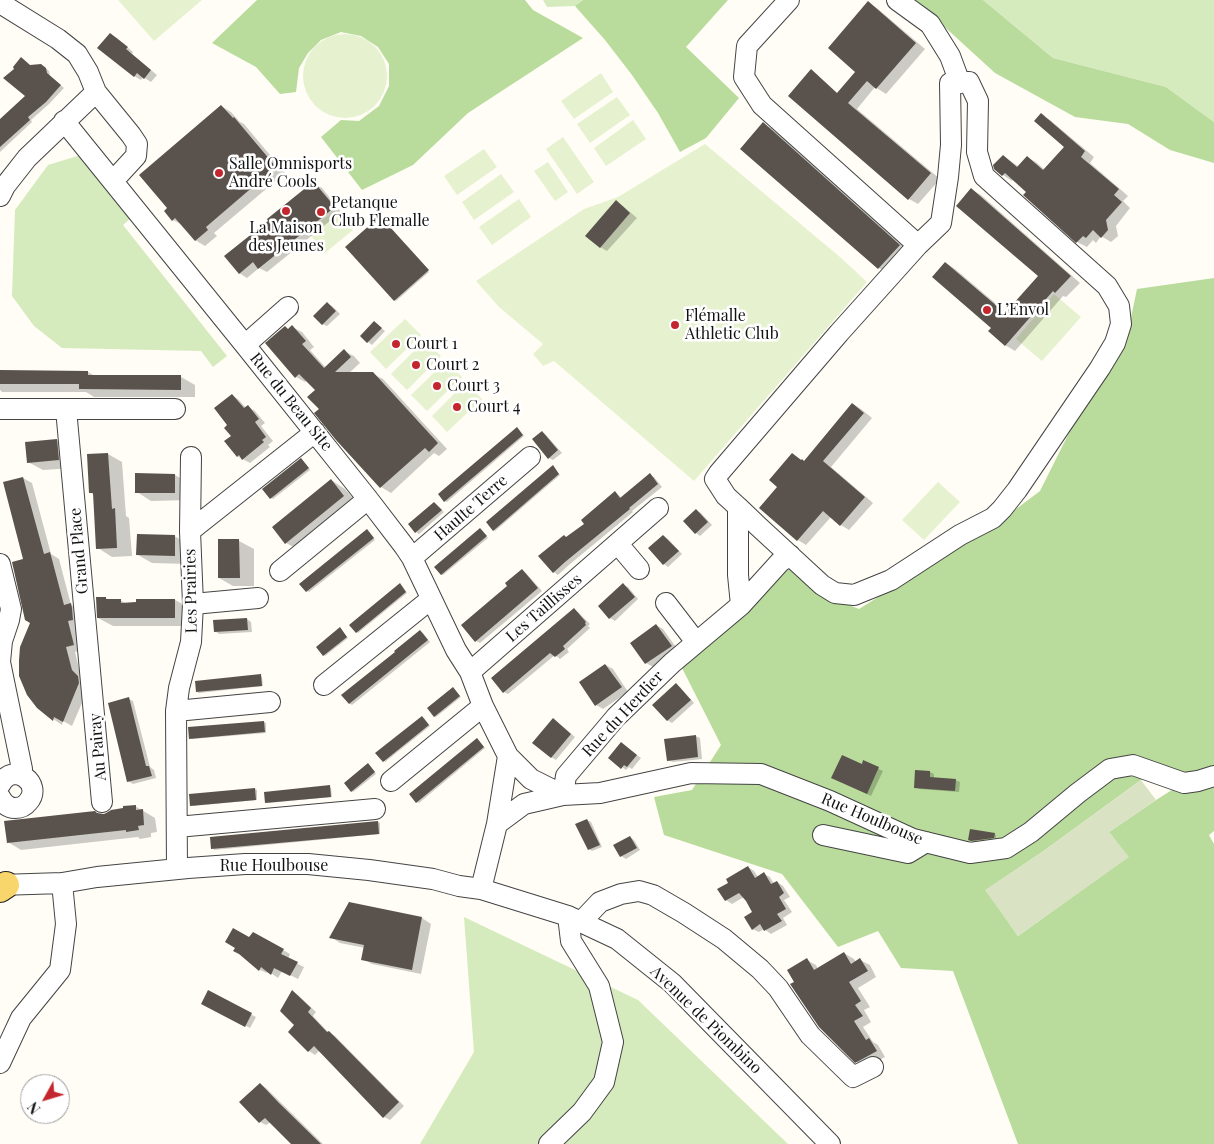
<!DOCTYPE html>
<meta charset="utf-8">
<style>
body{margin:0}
#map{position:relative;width:1214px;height:1144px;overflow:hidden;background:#fffdf5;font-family:"Playfair Display",serif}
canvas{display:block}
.north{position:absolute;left:20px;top:1074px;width:50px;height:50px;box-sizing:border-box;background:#fff;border:1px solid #a0a0a0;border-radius:50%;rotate:231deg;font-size:14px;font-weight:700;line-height:20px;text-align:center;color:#111}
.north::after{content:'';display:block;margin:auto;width:18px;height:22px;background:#c4262e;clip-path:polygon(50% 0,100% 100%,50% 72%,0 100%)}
</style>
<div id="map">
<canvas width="1214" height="1144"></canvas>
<div class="north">N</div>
</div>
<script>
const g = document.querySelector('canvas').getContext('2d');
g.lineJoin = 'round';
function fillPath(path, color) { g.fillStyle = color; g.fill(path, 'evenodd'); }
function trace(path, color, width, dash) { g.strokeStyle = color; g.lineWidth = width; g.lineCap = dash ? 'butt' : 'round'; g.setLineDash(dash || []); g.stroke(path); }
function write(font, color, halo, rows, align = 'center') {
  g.font = font + ' "Playfair Display",serif'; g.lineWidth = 5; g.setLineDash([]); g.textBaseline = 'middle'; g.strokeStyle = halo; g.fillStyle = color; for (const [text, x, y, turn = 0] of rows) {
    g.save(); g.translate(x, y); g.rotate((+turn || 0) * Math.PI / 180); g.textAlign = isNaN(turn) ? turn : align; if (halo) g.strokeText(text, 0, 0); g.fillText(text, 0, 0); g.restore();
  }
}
const green = new Path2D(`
 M543,0H583L575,6L547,7Z
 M983,0H1214V122L1166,87L1053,58Z
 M84,154L130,219L123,225L227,356L213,367L201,351L62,348L34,326L12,296L15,210L48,165Z
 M464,917L638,1000L788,1144H420L474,1052Z`);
const forest = new Path2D(`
 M257,0H525L533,10L583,38L468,113L413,165L362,190L321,137L341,120L359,121L379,106L389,86V64L378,47L361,36L341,32L321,40L308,53L299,68L296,92L280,94L256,67L212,43Z
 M583,0H728L686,47L739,98L706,138L680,152L658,113L632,75L605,40L575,6Z
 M911,0H983L1053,58L1166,87L1214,122V163L1170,150L1128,124L1075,117L995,73L925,9Z
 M1214,278V831L1209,835L1214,844V1144H1018L953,971L901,968L878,931L838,947L782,874L664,835L654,797L692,790L721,745L682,668L753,600L790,568L829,597L859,609L999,522L1040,491L1082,407L1128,332L1137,289ZM1153,772L1183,783L1156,800L1109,832L1128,857L1018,936L986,890L1045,850L1141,780Z`);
const cemetery = new Path2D(`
 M1141,780L1156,800L1109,832L1129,857L1018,936L985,890L1045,850Z`);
const pitch = new Path2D(`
 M118,0H202L154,41Z
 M303 76a42 42 0 1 1 84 0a42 42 0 1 1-84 0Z
 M601,73L613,92L574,119L561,101Z
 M617,97L630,115L590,143L577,124Z
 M633,120L646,139L606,166L594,148Z
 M563,137L594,182L577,194L546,149Z
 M705,144L840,257L867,282L694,481L554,361L543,366L533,354L543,344L499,307L476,281L584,209L618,197Z
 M484,149L497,167L457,195L444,176Z
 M548,162L568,192L555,201L534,171Z
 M501,174L514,192L474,220L462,202Z
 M519,199L531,217L492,245L479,227Z
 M336,209L353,230L325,253L308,232Z
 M1054,294L1081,317L1042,361L1016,339Z
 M405,319L421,335L386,369L370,352Z
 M425,340L441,356L407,390L391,374Z
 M446,361L462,377L427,411L411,395Z
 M466,382L482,399L447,432L432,416Z
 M938,482L960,502L924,540L902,520Z`);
const shadow = new Path2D(`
 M869,3L878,9L925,49L886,94L875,87L857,109L940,179L918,204L909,199L811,71L818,75V78L841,98L857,72Z
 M110,34L117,38L133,52L132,54L157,75L151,82L143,77L141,80L134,76Z
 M31,66L44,67L49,71L50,76L64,88L49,104L31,120L32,122L0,152V120L27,96Z
 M221,106L231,112L240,122L244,124L285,173L214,233L217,236L205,246L195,240L184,226L173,220L166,211L168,209Z
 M1041,115L1050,120L1094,157L1090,163L1128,196L1123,201L1130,208L1116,226L1118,236L1111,242L1101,236L1096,243L1093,240L1087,247L1077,242L1028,192L1013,179L1012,181L1003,175L996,169L1003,156L1012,162L1019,167L1027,157L1037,163L1045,170L1066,147Z
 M763,124L773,129L909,251L889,274L879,268L742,149Z
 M314,184L322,188L341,212L267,272L259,268L247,278L239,273Z
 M972,190L981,195L1080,283L1066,297L1063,296L1015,351L1005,345L946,263L955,269L1007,313L1040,276Z
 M616,202L623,206L637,218L607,251L600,247Z
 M382,219L429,272L396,301L347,247Z
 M328,304L332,306L340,314L327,326L322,324Z
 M374,322L385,331L372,345L361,336Z
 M285,327L289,330L292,327L302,332L314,347L310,350L326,368L344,351L354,356L360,363L349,373L373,374L383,379L447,449L439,456L434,453L391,493L381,487L337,439L320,409L316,390L307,380L305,382L296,377Z
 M0,371L88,372L95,376L181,377L195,385V397H94L86,392H2L0,390Z
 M232,395L239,400L246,408L248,407L255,411L265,423L261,426L273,441L268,445L270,447L250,463L237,456L229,425Z
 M853,404L861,409L872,418L831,467L873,503L849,530L841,525L831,517L806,545L798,540L779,487L793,454L804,462Z
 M518,430L524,436L447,502L445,501L439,494Z
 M542,432L546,435L562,453L553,460L549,458Z
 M57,440L71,449L73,468L43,470L28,462Z
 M108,454L122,462L126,516L129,518L132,556L112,557L98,548L94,495L91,493Z
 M303,461L310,470L273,499L271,498L264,489Z
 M554,468L560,475L495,531L494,530Z
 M175,475L189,483V500L151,501L137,492Z
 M650,475L654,477L662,487L632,511L633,512L570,564L558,575L554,572L540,557L586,524L615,492L622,498Z
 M23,478L32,483L51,554L59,559L71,605L80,610L82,650L75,652L81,677L88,689L72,726L63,721L62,725L46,714L31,623L25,560Z
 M331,480L345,489L358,504L301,551L286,543Z
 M434,503L444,512L419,534L416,532Z
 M696,510L701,513L712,525L700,536L696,533Z
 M482,531L488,538L443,575L441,574Z
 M369,532L375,540L309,592L307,591L301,584Z
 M174,536L189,544V564L152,563L138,555Z
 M664,536L668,539L682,554L668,567L664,564L650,548Z
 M239,541L254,549V586H233L219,578Z
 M522,570L526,573L542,591L480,643L476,641Z
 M623,585L628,587L638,599L615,621L610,618L599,606Z
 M402,586L407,593L358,633L357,632Z
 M106,598L109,600H120L127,604L137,603V600H175L190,608L189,626H113L98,618Z
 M574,610L578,612L590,624L588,626L590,628L567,649L569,652L560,659L555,655L508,694L504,692Z
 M247,619L251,622L252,632L219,634L215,631Z
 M656,625L663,629L678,650L653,667L646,663Z
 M340,629L348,638L325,656L324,655Z
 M420,631L423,633L430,642L352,705L349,703Z
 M606,665L613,669L628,692L603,709L596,705Z
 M260,676L262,677L263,686L199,693L197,692Z
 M676,685L680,687L694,703L672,723L667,720Z
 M453,688L461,697L436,717L434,716Z
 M129,699L133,701L150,767L154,770L156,778L133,784L128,781Z
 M424,718L430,726L385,762L384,761Z
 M264,722L266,723V733L192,739L190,738Z
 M557,722L575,737L556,760L551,757Z
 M695,736L700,738L702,759L673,762L668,760Z
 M479,741L485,748L419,803L417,802Z
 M625,746L641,758L632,769L629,767L626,770L610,758Z
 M864,762L883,771L871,796L837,780L862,765Z
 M370,766L376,774L353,792L352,791Z
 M930,772L934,774V779L955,780L960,782L959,792L919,789L915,787Z
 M329,787L331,788L332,797L268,803L266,802Z
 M255,789L257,790V800L193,806L192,805Z
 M135,806L155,818L157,832L151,833V837L140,839L138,837L21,850L8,842Z
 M587,820L591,822L602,847L592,851L589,849Z
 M378,822L380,823V834L214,850L213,848Z
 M994,834L996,835V838L973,841H971Z
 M630,837L634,840L640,850L626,859L621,856Z
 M748,867L754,871L758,877L764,874L770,877L774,884L777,882L783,886L790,897L784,900L792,912L783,918L787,925L771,934L764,929L759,932L752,929L754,912L744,897L732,904L726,900L729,883Z
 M422,918L431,924L421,974L372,964L363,959L365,948L340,943L331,937Z
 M253,933L290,954L288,959L304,967L298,979L282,971L278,978L268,971L267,973L260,970L243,955Z
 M844,953L854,959L856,962L860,960L870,965L876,977L858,988L870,1007L864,1010L871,1022L863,1027L873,1042L878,1045L885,1057L866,1067L856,1062L796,982L807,960L816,965L818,969Z
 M292,991L298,995L316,1012L313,1016L328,1032L335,1036L404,1106L390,1120L384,1117L320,1050L315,1055L309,1051L295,1025Z
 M209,992L256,1017L250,1028L203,1004Z
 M260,1084L266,1088L323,1144H293L271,1122L266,1125L260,1122Z`);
const building = new Path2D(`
 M868,1L916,43L876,89L867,81L848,103L931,173L908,200L788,96L811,69L837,93L855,72L828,48Z
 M110,33L128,47L126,49L151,70L144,79L137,73L134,77L97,48Z
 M21,57L30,65L41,64L46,68L47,73L61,85L46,102L28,117L30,120L0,147V119L25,96L3,78L14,69L13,67Z
 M221,105L233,118L234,117L276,167L206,227L208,230L195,241L175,218L172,221L164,211L167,208L139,175Z
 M1041,113L1085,151L1081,157L1119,189L1114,195L1122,202L1106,220L1108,230L1101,238L1093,230L1086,238L1083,236L1076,243L1023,195L1026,192L1005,173L1002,176L994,169L993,165L1003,155L1017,167L1027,156L1043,170L1064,147L1034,121Z
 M763,122L900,245L878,269L740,149Z
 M314,182L335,207L258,269L253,262L239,274L224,256L268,221L267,219L308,186V187Z
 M971,188L1071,276L1055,293L1053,291L1005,346L988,331L991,328L932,277L945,262L1005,313L1038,276L956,206Z
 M616,200L630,213L600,248L585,236Z
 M380,216L429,270L394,301L345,247Z
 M327,302L336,311L322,325L313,316Z
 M374,321L382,328L367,343L360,336Z
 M292,325L306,341L302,344L324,368L344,349L351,357L335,372H373L438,443L429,452L425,448L380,488L336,440L314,413L319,409L307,397L315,390L299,374L295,378L265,343L285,326L288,329Z
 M0,370L88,371V375H181V390L79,389V384H0Z
 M232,394L244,408L248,405L259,419L255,422L266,437L262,440L264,442L242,460L239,455L237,457L224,441L231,436L224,428L227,425L214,408Z
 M852,403L864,413L823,461L865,497L840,526L823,511L797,541L759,508L777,487L769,480L792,453L801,460L802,459L804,461Z
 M517,427L523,435L444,502L438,494Z
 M542,431L558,450L548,459L532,439Z
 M57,439L59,460L27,463L25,442Z
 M108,453L112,509L115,508L117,548L96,549L93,493H89L87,454Z
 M301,458L309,468L270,499L262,489Z
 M553,465L559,474L493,531L486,522Z
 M135,473L175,474V493H135Z
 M650,473L658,484L629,508L630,509L565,562L553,573L538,556L564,535L566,537L584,524L581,520L615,491L620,498Z
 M23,477L44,554L50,552L64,605L71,603L72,608L73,620L68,621L74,645L66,647L72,670L78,676L79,683L63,722L54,717L53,721L37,708L27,695L19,676V660L20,647L30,623L25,620L12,562L23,559L3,482Z
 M331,479L344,496L285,544L272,527Z
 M434,502L442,510L415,533L408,524Z
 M696,509L708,522L695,534L683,521Z
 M480,528L487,536L441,575L434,567Z
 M367,529L374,538L306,592L299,584Z
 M137,534L175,535V556L136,555Z
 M663,535L679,551L663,565L648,548Z
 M218,539H239L240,578H218Z
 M522,569L538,588L475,642L461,625L507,586L505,583Z
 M400,583L406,592L356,633L349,625Z
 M623,583L635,597L609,619L598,606Z
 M96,597H106V599H121V603L136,602V599H175V618H97Z
 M574,608L586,622L585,623L586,625L563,646L565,649L555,657L550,653L503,693L491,678Z
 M247,618L248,630L214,632L213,620Z
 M656,624L672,646L645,664L630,643Z
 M340,627L347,637L323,656L316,647Z
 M420,630L428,640L349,704L341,695L395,652L394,651Z
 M605,664L622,687L595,706L579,682Z
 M261,674L262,686L196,692L195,681Z
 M676,683L691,700L667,721L652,705Z
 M453,687L460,696L434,717L427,708Z
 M129,697L146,766H149L152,776L127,782L108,703Z
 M422,716L429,725L383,762L375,753Z
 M553,718L571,734L551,758L532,743Z
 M264,721L265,732L189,739L188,727Z
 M696,735L698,757L667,761L664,739Z
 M477,738L484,747L416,803L409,794Z
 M621,742L637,755L627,767L624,765L621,769L608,758Z
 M842,755L862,764L863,760L879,767L867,794L831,778Z
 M368,763L375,772L351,792L344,783Z
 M915,770L930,771V777L956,779L955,791L914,788Z
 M330,785L331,797L265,803L264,792Z
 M255,788L256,800L190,806L189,794Z
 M136,805V810L143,809L144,825L138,826L139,830L126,832V830L7,843L4,821L95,811L97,813L104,814L108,812L111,810L123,808V806Z
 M587,819L600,845L588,850L575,824Z
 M378,821L379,834L211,849L210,837Z
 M970,829L995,833L994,838L971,841L968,840Z
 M630,836L637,848L620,857L613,845Z
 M748,866L755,878L764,872L771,884L777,881L784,893L779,897L786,909L777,914L782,921L764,931L760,924L752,930L744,917L752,912L746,901L739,893L725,901L717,889L728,883L726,879Z
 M349,902L422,917L412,970L361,960L364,945L329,938Z
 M233,928L249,937L253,932L284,949L281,954L298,962L290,976L274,968L271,975L261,967L259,971L239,954L233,951L235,948L225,942Z
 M844,952L851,964L860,958L868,971L849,982L861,1001L855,1005L863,1016L854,1021L866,1040L869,1038L877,1051L855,1063L819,1027L790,984L794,982L787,970L807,958L814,970Z
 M208,990L252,1013L245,1027L201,1004Z
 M292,990L311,1008L308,1012L327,1032L329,1031L399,1102L383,1118L314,1046L308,1052L288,1032L294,1025L280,1011Z
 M260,1083L279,1103L321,1144H291L265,1118L259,1123L239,1102Z`);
const minor = new Path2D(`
 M789,0L747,46L744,77L762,105L918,245
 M897,0L930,24L950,56L960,83
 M0,3L58,39L77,54L88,72L96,92L131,135L137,144L136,156L113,181
 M64,121L245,345L368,499L404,546L412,558L456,650L470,672L483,706L508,756L497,824L481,889
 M0,196L5,186L27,158L96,92
 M245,345L288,307
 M0,409H175
 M66,409L102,802
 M190,531L315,432
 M618,544L639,569
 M412,558L530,457
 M0,564L11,609L9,620L2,641L0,662L22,769L21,775
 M280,571L368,499
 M666,603L696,642
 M193,604L258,598
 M741,605L780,562L790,555
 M470,672L658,508
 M324,685L431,599
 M176,711L270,702
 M508,756L531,779L563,795
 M391,781L483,706
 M0,785C13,760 44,784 28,802C25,806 20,808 15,808C8,808 3,803 0,797
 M563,795L566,776L616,717L672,663L741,605L738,575V507L726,496L715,479L719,473L839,333L918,245L941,223L948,177L951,145L950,83L969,82L978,101L977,152L984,176L1107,286L1119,306L1121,324L1115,343L1100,368L1017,490L1002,509L993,518L960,535L891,580L854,595L835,593L822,585L759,527L738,507
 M497,824L524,804L563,795L600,793L691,773L761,774L830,801L913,839L970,853L1006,848L1031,832L1078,793L1110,769L1133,765L1184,783L1198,781L1214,776
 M177,827L375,809
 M823,835L908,853L926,842
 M177,869L176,711L179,688L191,642L193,604L190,531L191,457
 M0,885L62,883L97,877L188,868L245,864H308L369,870L433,879L459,886L481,889L568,916L617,939L672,983L830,1144
 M581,922L600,902L621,894L639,891L653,895L684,913L724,939L760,969L778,988L810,1035L853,1077L873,1067
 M0,1063L21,1018L60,970L66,924L62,883
 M549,1144L582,1112L604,1082L613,1042L599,986L571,941L568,916`);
const major = new Path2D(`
 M0,889L6,885`);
const markers = [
 [219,173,5,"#c4262e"],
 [286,211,5,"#c4262e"],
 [321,212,5,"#c4262e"],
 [987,310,5,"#c4262e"],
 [675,325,5,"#c4262e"],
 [396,344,5,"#c4262e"],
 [416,365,5,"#c4262e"],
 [437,386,5,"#c4262e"],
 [457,407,5,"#c4262e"]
];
const poiNames = [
 ["Salle Omnisports",229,164],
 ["André Cools",229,182],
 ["Petanque",331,203],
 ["Club Flemalle",331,221],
 ["La Maison",286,228,"center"],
 ["des Jeunes",286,246,"center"],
 ["L’Envol",997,310],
 ["Flémalle",685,316],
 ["Athletic Club",685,334],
 ["Court 1",406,344],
 ["Court 2",426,365],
 ["Court 3",447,386],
 ["Court 4",467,407]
];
const streetNames = [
 ["Rue du Beau Site",291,402,51],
 ["Haulte Terre",471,508,-41],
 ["Grand Place",79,551,-95],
 ["Les Prairies",191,591,-91],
 ["Les Taillisses",544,608,-41],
 ["Rue du Herdier",623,714,-47],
 ["Au Pairay",98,747,-95],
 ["Rue Houlbouse",872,819,23],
 ["Rue Houlbouse",274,866],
 ["Avenue de Piombino",706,1020,44]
];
fillPath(green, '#d5ebbd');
fillPath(forest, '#b9dc9c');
fillPath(cemetery, '#d9e3c4');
fillPath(pitch, '#e6f2cf');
fillPath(shadow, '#0003');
fillPath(building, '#5a524d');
trace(minor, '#444', 22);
trace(major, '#222', 28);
trace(minor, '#fff', 20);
trace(major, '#f9d66b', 26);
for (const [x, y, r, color] of markers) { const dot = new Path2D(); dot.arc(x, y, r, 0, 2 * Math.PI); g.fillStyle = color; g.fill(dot); trace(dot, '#fff', 2); }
write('16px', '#111', '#fff', poiNames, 'left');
write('16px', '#111', '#fff', streetNames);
</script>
